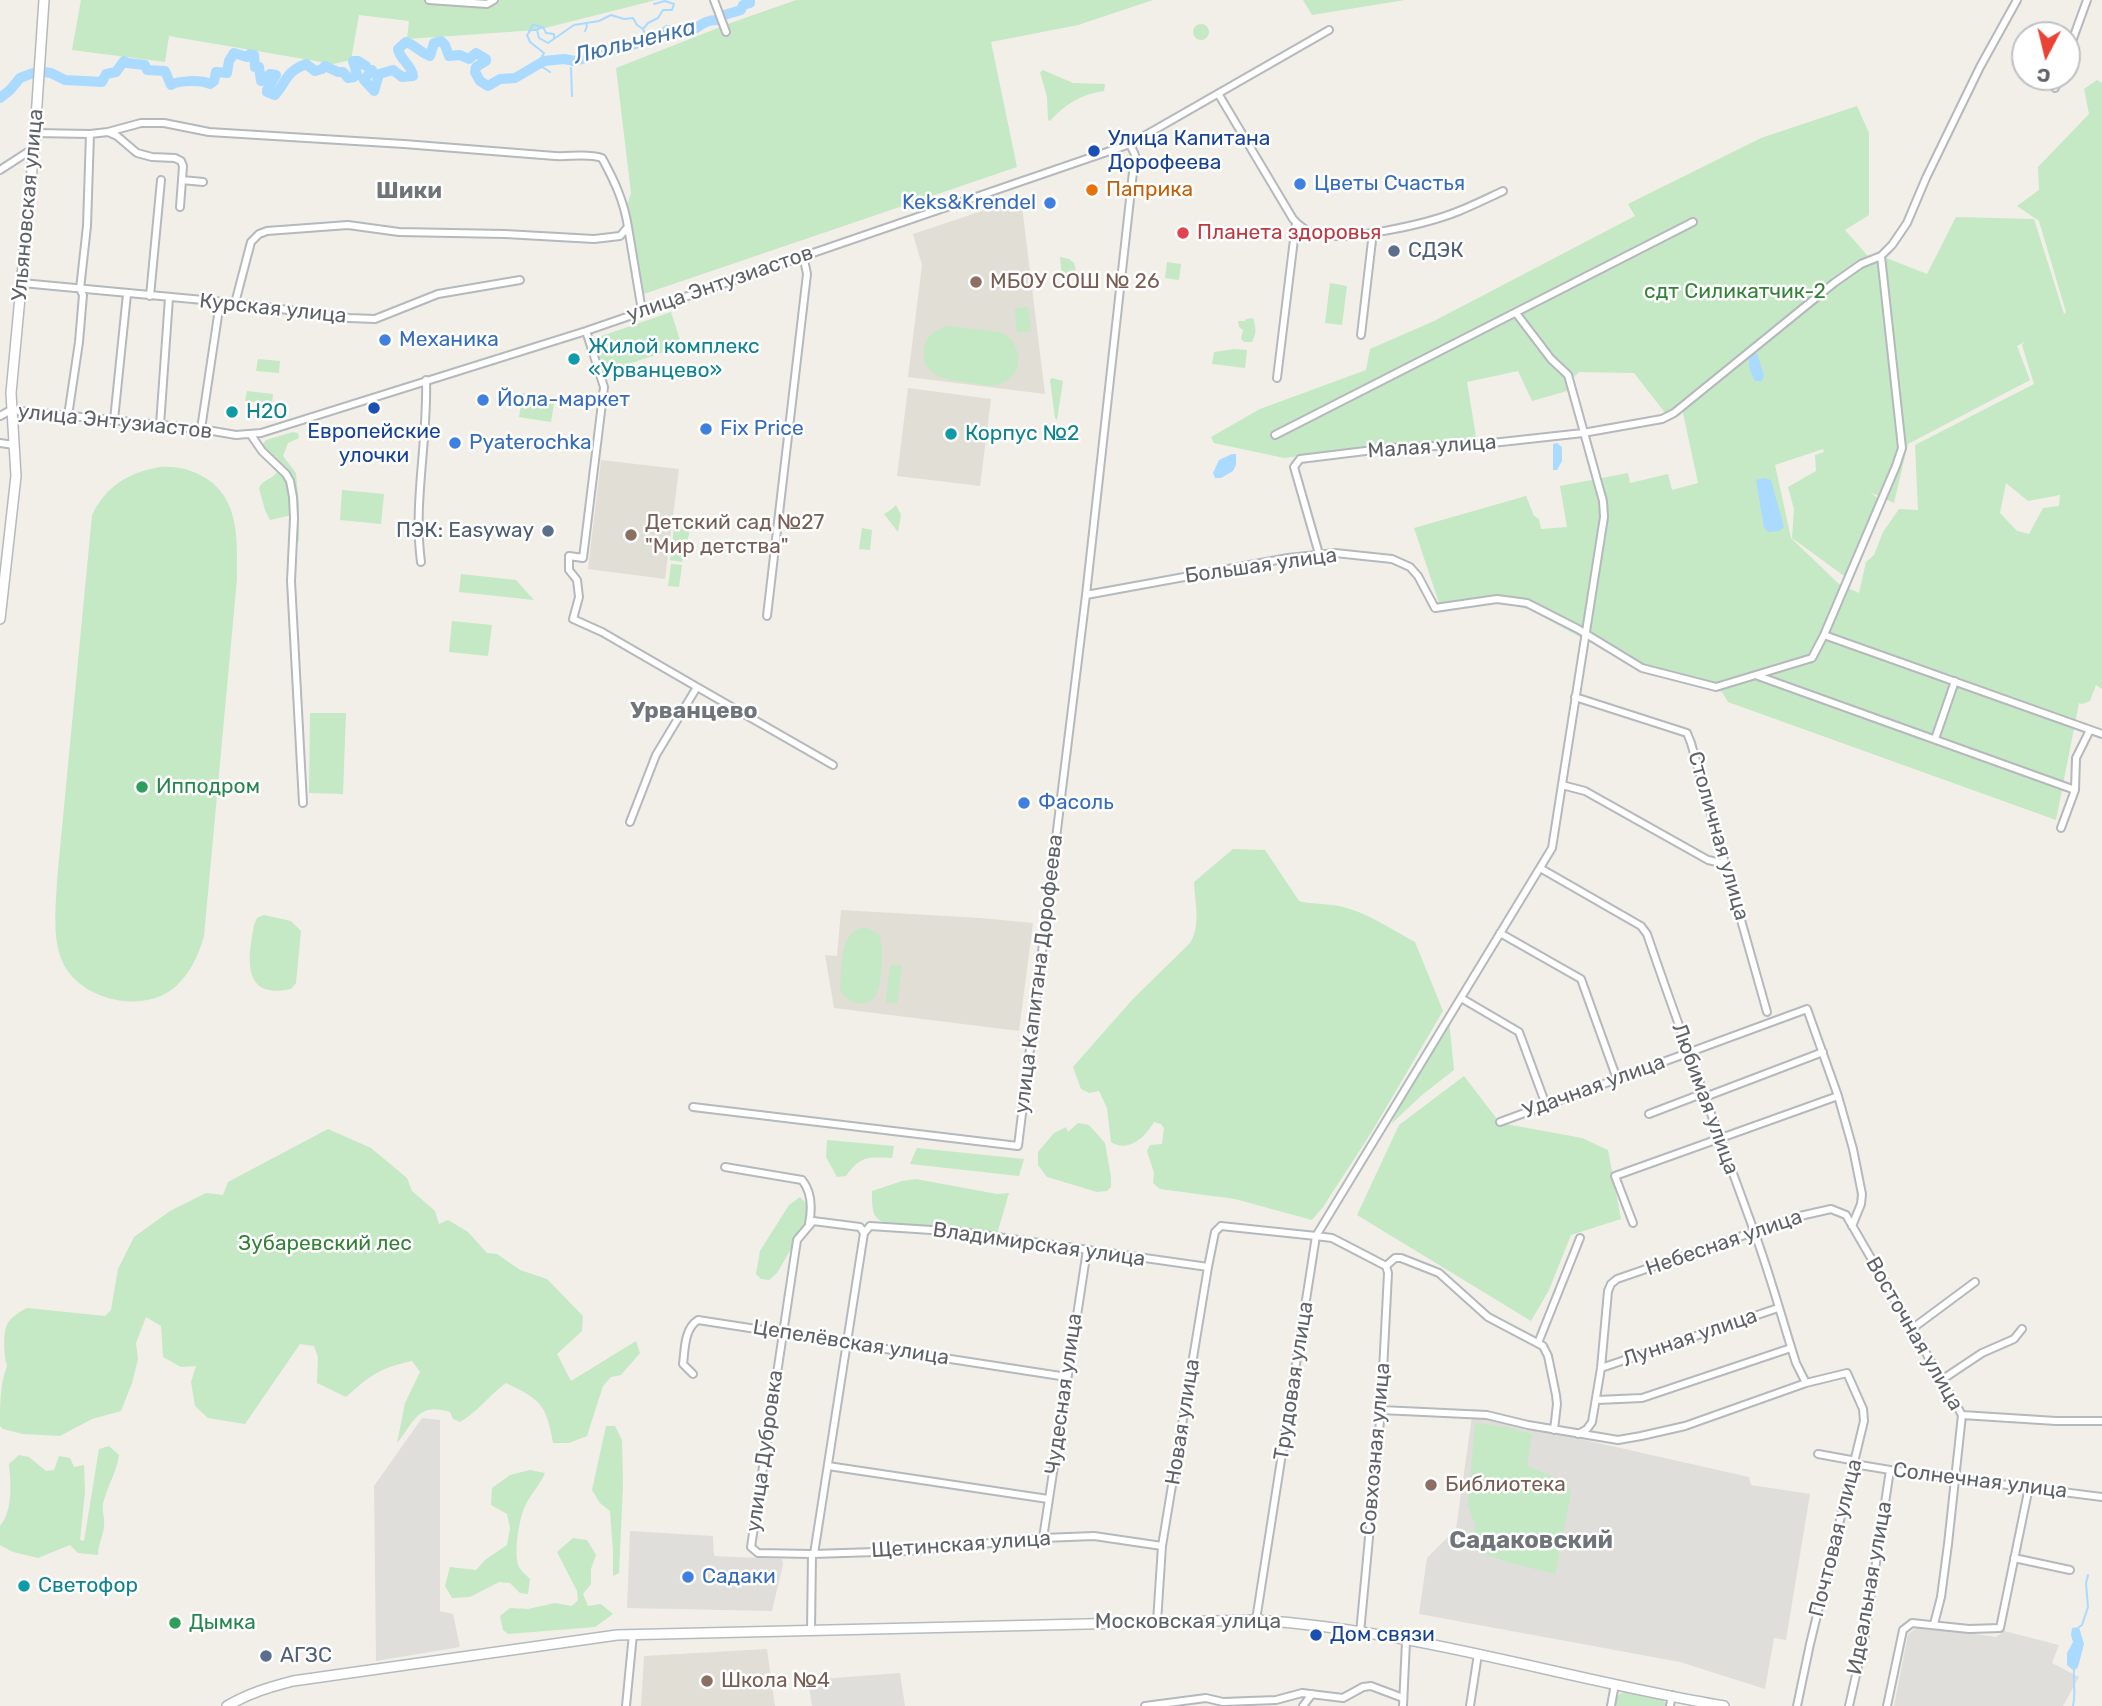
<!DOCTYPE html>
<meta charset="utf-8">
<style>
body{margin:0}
#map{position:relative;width:2102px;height:1706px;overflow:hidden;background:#f1efe8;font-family:Rubik,sans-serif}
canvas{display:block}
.north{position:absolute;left:2011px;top:21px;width:70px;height:70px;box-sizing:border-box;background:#fff;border:2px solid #bfc1c3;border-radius:50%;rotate:187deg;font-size:19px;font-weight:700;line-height:28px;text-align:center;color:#5f6368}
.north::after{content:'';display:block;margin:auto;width:24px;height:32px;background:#ea4335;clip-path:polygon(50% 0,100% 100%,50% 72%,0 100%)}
</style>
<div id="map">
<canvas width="2102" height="1706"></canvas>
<div class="north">С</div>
</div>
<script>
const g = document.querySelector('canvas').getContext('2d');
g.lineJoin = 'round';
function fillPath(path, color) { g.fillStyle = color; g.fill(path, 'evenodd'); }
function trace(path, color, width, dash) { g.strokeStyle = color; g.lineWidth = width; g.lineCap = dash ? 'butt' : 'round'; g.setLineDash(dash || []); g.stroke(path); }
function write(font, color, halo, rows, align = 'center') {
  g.font = font + ' Rubik,sans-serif'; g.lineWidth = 5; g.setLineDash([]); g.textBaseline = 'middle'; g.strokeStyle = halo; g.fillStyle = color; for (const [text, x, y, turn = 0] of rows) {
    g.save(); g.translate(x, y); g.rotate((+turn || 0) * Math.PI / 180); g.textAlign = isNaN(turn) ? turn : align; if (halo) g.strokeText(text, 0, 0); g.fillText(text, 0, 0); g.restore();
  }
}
const industrial = new Path2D(`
 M1472,1416L1487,1418L1516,1427L1567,1436L1749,1477L1751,1485L1810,1494L1786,1640L1774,1638L1765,1689L1680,1662L1419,1614L1427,1558L1456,1529Z
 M422,1418L440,1420V1611L453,1614L460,1647L376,1661L374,1486Z
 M630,1531L713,1536L714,1556L782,1559L783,1565L772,1611L627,1608Z
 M1919,1626L1996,1637L2004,1631L2059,1645L2052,1663L2079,1677L2063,1706H1894L1908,1634Z
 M900,1673L905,1706H812L808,1680Z`);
const education = new Path2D(`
 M1009,202L1022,206L1045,394L908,377L922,265L913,234Z
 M908,388L991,399L980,486L897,476Z
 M601,460L679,469L665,579L588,569Z
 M841,910L981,918L1033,923L1019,1031L834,1008L825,955L837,956Z
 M767,1649L775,1706H641L644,1656Z`);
const green = new Path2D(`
 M81,0H656L537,30L407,39L409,21L359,15L351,60L333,64L169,36L165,62L72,50Z
 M796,0H1153L1078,25L991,42L1017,167L641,295L627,205L631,193L616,68L728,24Z
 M1303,0H1405L1312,15Z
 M1193 32a8 8 0 1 1 16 0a8 8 0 1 1-16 0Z
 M1043,70L1073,83L1105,84L1104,91C1082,94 1065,104 1050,121L1048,120L1047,97L1040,72Z
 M2097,80L2102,83V689L2096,685L2090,701L2082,704L2079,703L2056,820L1728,702L1722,692L1636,667L1528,609L1500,603L1441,609L1414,528L1526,496L1534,516L1539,519L1541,529L1567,527L1560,486L1628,473L1630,483L1668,474L1672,490L1698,483L1682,408L1666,414L1634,373L1579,372L1573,378L1574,389L1532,401L1518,371L1467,382L1477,443L1383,446L1284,458L1214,443L1211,437L1260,409L1366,370L1370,349L1434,321L1635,216L1628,204L1761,138L1857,106L1869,133V215L1845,230L1874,263L1884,257L1927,274L1956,217L2034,219L2064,314L2066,312L2039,221L2017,206L2039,190L2038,167L2089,114L2084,89ZM2024,342L2022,345L2034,384L1915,445L1918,510L1899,509L1883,532L1874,555L1866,562L1859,593L1839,584L1791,538L1775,465L1823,449L1824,452L1815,455L1816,471L1788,487L1794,509L1792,538L1851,581L1857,546L1883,502L1870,492L1894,503L1908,444L2030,380L2017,346ZM2006,483L2028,501L2060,495L2059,506L2043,508L2029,534L2017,531L2000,513Z
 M1060,257L1069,259L1074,263L1076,271L1072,277L1062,278Z
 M1167,262L1181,264L1179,280L1165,278Z
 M1330,283L1347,286L1342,325L1325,323Z
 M1028,307L1031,331L1017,333L1015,308Z
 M671,312L682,346L605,372L593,339Z
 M1253,318C1256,329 1257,332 1252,342H1244L1241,339L1243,330L1239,327L1238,321H1245L1246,319Z
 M949,326L1001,332C1022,343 1026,373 1002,383C993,388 980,384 970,383C950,380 921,378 924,350C925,336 936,329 949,326Z
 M1234,349L1247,350L1245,368L1212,364L1214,352Z
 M258,359L280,361L279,373L256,371Z
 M1052,378L1063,381L1057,420L1055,418L1050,380Z
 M247,391L273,394L272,404L245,401Z
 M523,393L535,395L533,415L536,395L555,397L551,422L519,417Z
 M293,432L298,433L299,438L288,443L283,456L296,473L299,505V544C295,523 301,498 292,477C286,463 267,459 263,444L266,440Z
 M160,467C175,466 189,469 202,476C241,497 237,542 237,579L204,936C199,954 190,974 175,987C142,1015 79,1000 62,961C52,936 56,906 57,880L92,515C107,485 128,473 160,467Z
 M278,471C292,482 290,499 292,515L270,520L265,510L259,488C262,480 273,479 278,471Z
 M342,490L384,494L381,524L340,520Z
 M896,505L901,515L898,532L884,514L892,509Z
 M677,521L680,523V521L683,522L690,530L682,562L670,560L674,528H676L674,523Z
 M862,528L872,530L870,550L859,549Z
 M671,564L682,565L679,587L668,586Z
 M461,574L516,580L534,600L459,592Z
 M452,621L492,625L488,656L449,652Z
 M310,713H346L343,794L309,793Z
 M1233,849L1265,850L1299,901C1313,905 1329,903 1343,907C1368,913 1392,930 1415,942L1443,1011L1371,1133L1323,1207L1312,1220L1235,1199L1160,1189L1153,1183L1154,1173L1147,1151L1150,1145L1162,1144L1164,1128L1161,1124L1154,1122C1145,1137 1129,1153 1111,1142L1107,1108L1099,1091L1089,1093L1081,1089L1073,1067L1132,1000L1190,943C1201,926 1195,903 1194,882Z
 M264,915L291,921L301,931L296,983L291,989C241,1000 248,957 254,925L257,918Z
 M866,927L879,935C884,946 882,985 876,995C866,1010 847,1003 840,990C843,967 837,931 866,927Z
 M890,965L902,966L897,1004L886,1002Z
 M1448,1011L1454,1070L1422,1095L1391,1124Z
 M1464,1076L1500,1123L1582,1138L1608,1150L1621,1219L1571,1235L1549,1290L1531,1321L1357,1215L1399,1125Z
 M1078,1123L1089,1125L1105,1143L1111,1177V1187L1107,1191L1097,1192L1047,1177L1038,1165V1152L1054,1133L1066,1127L1068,1132Z
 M328,1129L371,1148L407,1178L412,1191L435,1211L439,1224L448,1220L468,1232L487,1253L497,1254L520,1270L547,1279L583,1316L582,1331L557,1354L571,1381L636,1341L640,1353L621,1375L611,1377L603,1386L587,1436L569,1443H553C546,1404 541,1400 506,1383C488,1396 479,1411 460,1422L453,1419L450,1412C418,1402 415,1421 397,1443L405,1403L420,1372L412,1361C379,1368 371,1375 346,1397L317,1383L318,1357L314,1346L300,1344L245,1424L208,1418L195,1406L191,1382L196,1366L181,1367L163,1357L161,1326L146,1317L136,1343L138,1359L132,1383L121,1411L92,1419L60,1436L23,1434L3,1429L0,1426C0,1406 0,1383 7,1366C4,1357 3,1336 6,1327C9,1318 19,1312 27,1308L105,1316L111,1310L118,1269L134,1237L170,1211L206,1193L223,1195L228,1182Z
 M827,1140L894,1146L892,1158C868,1157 861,1155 846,1176L837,1177L826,1157Z
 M917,1148L1024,1159L1019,1176L910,1164Z
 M916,1179L997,1194L1009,1193L997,1234C977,1229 955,1226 936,1236C921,1229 880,1228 874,1214C872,1208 872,1198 872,1191L902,1181Z
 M800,1197L807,1204L806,1223L777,1273L769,1280L761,1279L756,1274L760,1251L789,1205Z
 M1475,1423L1506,1427L1532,1434L1527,1466L1567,1482L1571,1494L1555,1574L1507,1562L1480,1552L1475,1544V1524L1468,1505Z
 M606,1426H615L622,1440L623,1485L619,1573L613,1576V1551L610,1511L600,1503L592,1490Z
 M109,1446L119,1455C117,1472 107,1486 103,1504C102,1511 105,1519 104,1527C103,1537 98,1544 98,1555L78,1553L70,1545L38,1558L13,1552L0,1545V1526C13,1511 11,1483 9,1464L19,1455L29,1457L46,1471L54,1470L59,1456L70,1458L74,1467L84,1465L85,1492L80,1540L84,1541L99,1449Z
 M530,1470L545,1473C540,1485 530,1495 525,1506C519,1519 513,1554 519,1567C521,1571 526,1575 530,1579L528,1594L520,1593L510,1583L499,1582L470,1597L452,1598L445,1586L450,1567L476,1570L485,1560L507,1545L510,1528L507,1514L491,1505L492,1488L510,1475Z
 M573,1538L587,1540L596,1555L591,1569V1584L583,1594L588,1606L601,1604L613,1614L595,1627L508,1634L503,1630L500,1616L510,1608L528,1609L555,1603L572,1606L578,1600L577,1591L557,1552Z
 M1630,1691C1643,1693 1661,1693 1667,1706H1614L1615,1698L1621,1693Z`);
const water = new Path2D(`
 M1757,353L1764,376L1762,381H1755C1751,376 1748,364 1749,357Z
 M1557,443L1562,447V461L1557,470H1553V444Z
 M1232,454H1236V465L1233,471L1221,478H1215L1213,473L1219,460Z
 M1763,478L1771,480L1784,527L1779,531L1768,532L1764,527L1756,480Z
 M2079,1627L2084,1644L2078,1667L2074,1671L2067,1665V1653L2073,1642L2071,1635L2072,1628Z`);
const stream = new Path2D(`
 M538,29L543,27L546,33L554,34V38
 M529,31L533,25L540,26
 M585,31L587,26L586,23
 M647,40L643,29L648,23L658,18L663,10H672L674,4L665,1L654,4
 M572,65L573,60
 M571,68L572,96
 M550,72L538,64L544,53L530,42L527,35L531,30H537L539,38L548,43L574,25L599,21L611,15L624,19L633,18L637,25L643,29
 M2079,1627L2082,1625L2088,1607L2086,1583L2088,1575
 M2073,1706C2076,1694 2073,1684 2074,1671`);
const river = new Path2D(`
 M724,15L741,10L743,5L750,3V0
 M372,70L364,80L374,91L379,74L393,70L402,77L413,76C412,65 400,60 398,49L406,42C415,45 421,53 430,56L434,43L441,41L445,45L449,56L460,55L469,59L476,53L486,59V61L476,67L475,72L480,81L488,86L500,79L515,78L544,61L564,59L575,61L646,41C652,34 658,40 667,30C676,31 688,34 696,28C704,23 707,20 717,20
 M44,72L51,73L65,80L102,82L106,74L116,72L124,61L127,63L145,65L147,70L165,71L171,85C179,80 201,80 210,84L214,81L216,72L227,73L229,61L234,53L247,57L250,54L254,55L255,67H259L261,81L264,80L270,74L276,75L267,90V92L275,95C288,80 284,73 306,64L315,71L322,69L325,66L338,72H343L348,78L354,77L357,74L353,61H358L366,66
 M0,98L10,90L20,78L33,73`);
const minor = new Path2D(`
 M429,0L487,4L494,0
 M714,0L726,32
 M2067,55L2087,0
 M2055,88L2059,77
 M1219,95L1293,219C1299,226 1306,231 1316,234C1348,242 1427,224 1459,211C1474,205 1488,198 1503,191
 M108,132L117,136L137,153L152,157L175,158L181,161L183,166L182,180L203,182
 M35,133L90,134L108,132L141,123H164L209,132L404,144L555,156C570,157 587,153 602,158C614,180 624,201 628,227L620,236L594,239L505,234L399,232L348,225L267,231L259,234L251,242L235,303
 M0,170L34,148
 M180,207L182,180
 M628,227L642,311
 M22,283L235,303L349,318L375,319L438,294L520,280
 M150,296L161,180
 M586,331L604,387L583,558L569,556V570L577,580L579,597L573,619L602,632L697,687
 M1361,335L1373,232
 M1277,378L1296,223
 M0,416L11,410L201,429L236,435L261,433L586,331L1130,144L1329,30
 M70,416L69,409L79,342L83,295L80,289L87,226L90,134
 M114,420L127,294
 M160,425L169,298
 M201,429L220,302
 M251,435L262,451L286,474L290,481L293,497L294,518L291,581L303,803
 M1275,435L1693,222
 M0,443L14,445
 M1319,554L1294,467L1300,459L1390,448L1483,444L1583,433L1662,419L1674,413L1834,283L1861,264L1881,256L1892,245L1907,223L1926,178L1980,67L2017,0
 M421,562C413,502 428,441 426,380
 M1086,595L1288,558L1335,553L1392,559L1410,567L1418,576L1435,608L1497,599L1527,603L1578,629L1642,668L1716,687L1812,658L1824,635L1896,466L1902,448L1881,256
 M767,616L807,274L803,255
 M1824,635L2102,734
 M1758,676L2075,790
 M1575,697L1687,733L1691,743L1767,1012
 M1935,739L1955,681
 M1562,785L1585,791L1708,860L1726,864
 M630,822L656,755L697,687L833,765
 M2061,828L2075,790L2076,758L2090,730
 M1540,868L1641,926L1647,934C1681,1034 1718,1132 1754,1231C1770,1274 1782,1319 1796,1363L1806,1383
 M1500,933L1581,979L1617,1079
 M1461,998L1519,1032L1546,1105
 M1705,1097L1823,1052
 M693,1107L1018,1146L1086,595L1134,163L1135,155L1130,144
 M1649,1114L1704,1093
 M1500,1122L1807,1009L1838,1096L1853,1149L1862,1194L1861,1204L1852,1226
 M725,1167L802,1180C812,1192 812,1209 809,1224
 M1633,1223L1615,1176L1838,1096
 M864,1233L860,1227L813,1221L797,1240L751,1547L758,1553L812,1554L908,1551L1043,1538L1094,1536L1162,1546
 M1386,1266L1332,1238L1316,1236L1552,848L1604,517L1603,501L1568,375L1551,359L1516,313
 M1386,1266L1395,1258H1401L1439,1273L1488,1317L1543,1346L1548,1356L1556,1395L1557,1404L1554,1430
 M1913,1328L1975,1282
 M1538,1343L1580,1238
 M1601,1368L1778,1308
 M693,1374L683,1364C685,1349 684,1329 698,1320L1067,1377
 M1943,1379L1982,1353L2014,1339L2022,1329
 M1597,1400L1642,1398L1791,1348
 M1381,1410L1487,1415L1528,1425L1618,1440L1641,1436L1685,1426L1806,1383L1847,1373L1863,1409L1864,1421L1810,1644L1797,1706
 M1962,1415L2056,1421H2102
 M1578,1434L1587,1429L1592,1422L1601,1368L1608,1291L1611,1284L1617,1279L1800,1216L1831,1209L1846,1215L1962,1415L1948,1544L1941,1597L1934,1624
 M1818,1454L1851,1460L1854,1464L1890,1470L2102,1497
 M828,1466L1048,1499
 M1043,1538L1087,1250
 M814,1554L864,1233L870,1226L962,1232L1208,1267
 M2014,1558L2070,1570
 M1157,1622L1162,1546L1208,1267L1215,1232L1221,1226L1316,1236L1256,1620
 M811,1630L812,1554
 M1360,1633L1381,1410L1388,1273L1386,1266
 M626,1706L633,1634
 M1145,1706L1206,1698L1223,1702L1276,1700L1302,1693L1343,1698L1363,1687L1371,1686L1403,1698
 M1303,1706L1312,1694
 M1403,1706L1406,1641
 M1470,1706L1478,1654
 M1611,1706L1615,1684
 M1670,1706L1672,1695
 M1849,1706L1865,1635L1890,1470
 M1887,1706L1903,1630L1912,1623L1969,1629L2000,1628L2029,1487`);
const secondary = new Path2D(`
 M0,619L16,476L11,393L34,148L44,0
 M227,1706C249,1693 270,1687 293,1681L617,1635L1256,1620C1415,1630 1568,1680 1724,1706`);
const markers = [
 [1094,151,7,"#1a4fb4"],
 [1300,184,7,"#3f7fe0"],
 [1092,190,7,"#e8710a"],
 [1050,203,7,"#3f7fe0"],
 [1183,233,7,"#e0444e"],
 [1394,251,7,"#5c6f8a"],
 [976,282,7,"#8d6e63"],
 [385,340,7,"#3f7fe0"],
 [574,359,7,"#0f9aa8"],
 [483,400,7,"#3f7fe0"],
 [374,408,7,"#1a4fb4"],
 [232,412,7,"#0f9aa8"],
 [706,429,7,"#3f7fe0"],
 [951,434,7,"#0f9aa8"],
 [455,443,7,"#3f7fe0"],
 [548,531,7,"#5c6f8a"],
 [631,535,7,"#8d6e63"],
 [142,787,7,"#2e9e5b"],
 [1024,803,7,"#3f7fe0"],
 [1431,1485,7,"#8d6e63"],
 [688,1577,7,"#3f7fe0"],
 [24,1586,7,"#0f9aa8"],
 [175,1623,7,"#2e9e5b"],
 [1316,1635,7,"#1a4fb4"],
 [266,1656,7,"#5c6f8a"],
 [707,1681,7,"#8d6e63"]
];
const transitNames = [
 ["Улица Капитана",1108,139],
 ["Дорофеева",1108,163],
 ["Европейские",374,432,"center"],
 ["улочки",374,456,"center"],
 ["Дом связи",1330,1635]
];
const shopNames = [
 ["Цветы Счастья",1314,184],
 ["Keks&Krendel",1036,203,"right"],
 ["Механика",399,340],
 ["Йола-маркет",497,400],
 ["Fix Price",720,429],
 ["Pyaterochka",469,443],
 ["Фасоль",1038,803],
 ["Садаки",702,1577]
];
const foodNames = [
 ["Паприка",1106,190]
];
const streetNames = [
 ["Ульяновская улица",28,205,-85],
 ["улица Энтузиастов",720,284,-19],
 ["Курская улица",273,309,6],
 ["улица Энтузиастов",115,422,6],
 ["Малая улица",1432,447,-4],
 ["Большая улица",1261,566,-8],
 ["Столичная улица",1718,836,74],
 ["улица Капитана Дорофеева",1039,974,-83],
 ["Удачная улица",1594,1087,-20],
 ["Любимая улица",1705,1099,70],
 ["Небесная улица",1724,1243,-19],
 ["Владимирская улица",1039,1245,8],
 ["Восточная улица",1914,1334,60],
 ["Лунная улица",1690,1338,-19],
 ["Цепелёвская улица",851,1343,9],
 ["Трудовая улица",1294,1381,-81],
 ["Чудесная улица",1064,1394,-82],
 ["Новая улица",1183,1422,-81],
 ["Совхозная улица",1376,1449,-85],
 ["улица Дубровка",765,1451,-82],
 ["Солнечная улица",1980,1481,7],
 ["Почтовая улица",1836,1538,-76],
 ["Щетинская улица",961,1545,-4],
 ["Идеальная улица",1870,1588,-80],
 ["Московская улица",1188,1622]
];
const healthNames = [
 ["Планета здоровья",1197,233]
];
const serviceNames = [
 ["СДЭК",1408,251],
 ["ПЭК: Easyway",534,531,"right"],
 ["АГЗС",280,1656]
];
const educationNames = [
 ["МБОУ СОШ № 26",990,282],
 ["Детский сад №27",645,523],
 ["\"Мир детства\"",645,547],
 ["Библиотека",1445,1485],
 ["Школа №4",721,1681]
];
const parkNames = [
 ["сдт Силикатчик-2",1735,292],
 ["Зубаревский лес",325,1244]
];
const cultureNames = [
 ["Жилой комплекс",588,347],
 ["«Урванцево»",588,371],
 ["H2O",246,412],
 ["Корпус №2",965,434],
 ["Светофор",38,1586]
];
const leisureNames = [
 ["Ипподром",156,787],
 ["Дымка",189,1623]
];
const waterNames = [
 ["Люльченка",635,42,-14]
];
const neighbourhoodNames = [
 ["Шики",409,191],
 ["Урванцево",694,711]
];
const quarterNames = [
 ["Садаковский",1531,1541]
];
fillPath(industrial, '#e0deda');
fillPath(education, '#e1ded6');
fillPath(green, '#c5e8c5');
fillPath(water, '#aadaff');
trace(stream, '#aadaff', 2);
trace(river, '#aadaff', 10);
trace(minor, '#b5b8bc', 10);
trace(secondary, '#b6babf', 12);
trace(minor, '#fff', 6);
trace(secondary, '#fff', 9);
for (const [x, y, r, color] of markers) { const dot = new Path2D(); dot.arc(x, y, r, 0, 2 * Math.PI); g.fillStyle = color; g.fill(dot); trace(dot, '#fff', 2.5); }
write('21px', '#164399', '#fff', transitNames, 'left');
write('21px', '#366cbe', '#fff', shopNames, 'left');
write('21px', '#c56008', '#fff', foodNames, 'left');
write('21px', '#5f6368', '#fff', streetNames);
write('21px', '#be3a42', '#fff', healthNames, 'left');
write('21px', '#4e5e75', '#fff', serviceNames, 'left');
write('21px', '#785e54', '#fff', educationNames, 'left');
write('21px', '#348238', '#fff', parkNames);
write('21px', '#0d838f', '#fff', cultureNames, 'left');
write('21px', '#27864d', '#fff', leisureNames, 'left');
write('italic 23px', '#4174aa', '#fff', waterNames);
write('bold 23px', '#70757a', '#fff', neighbourhoodNames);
write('bold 24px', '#70757a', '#fff', quarterNames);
</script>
